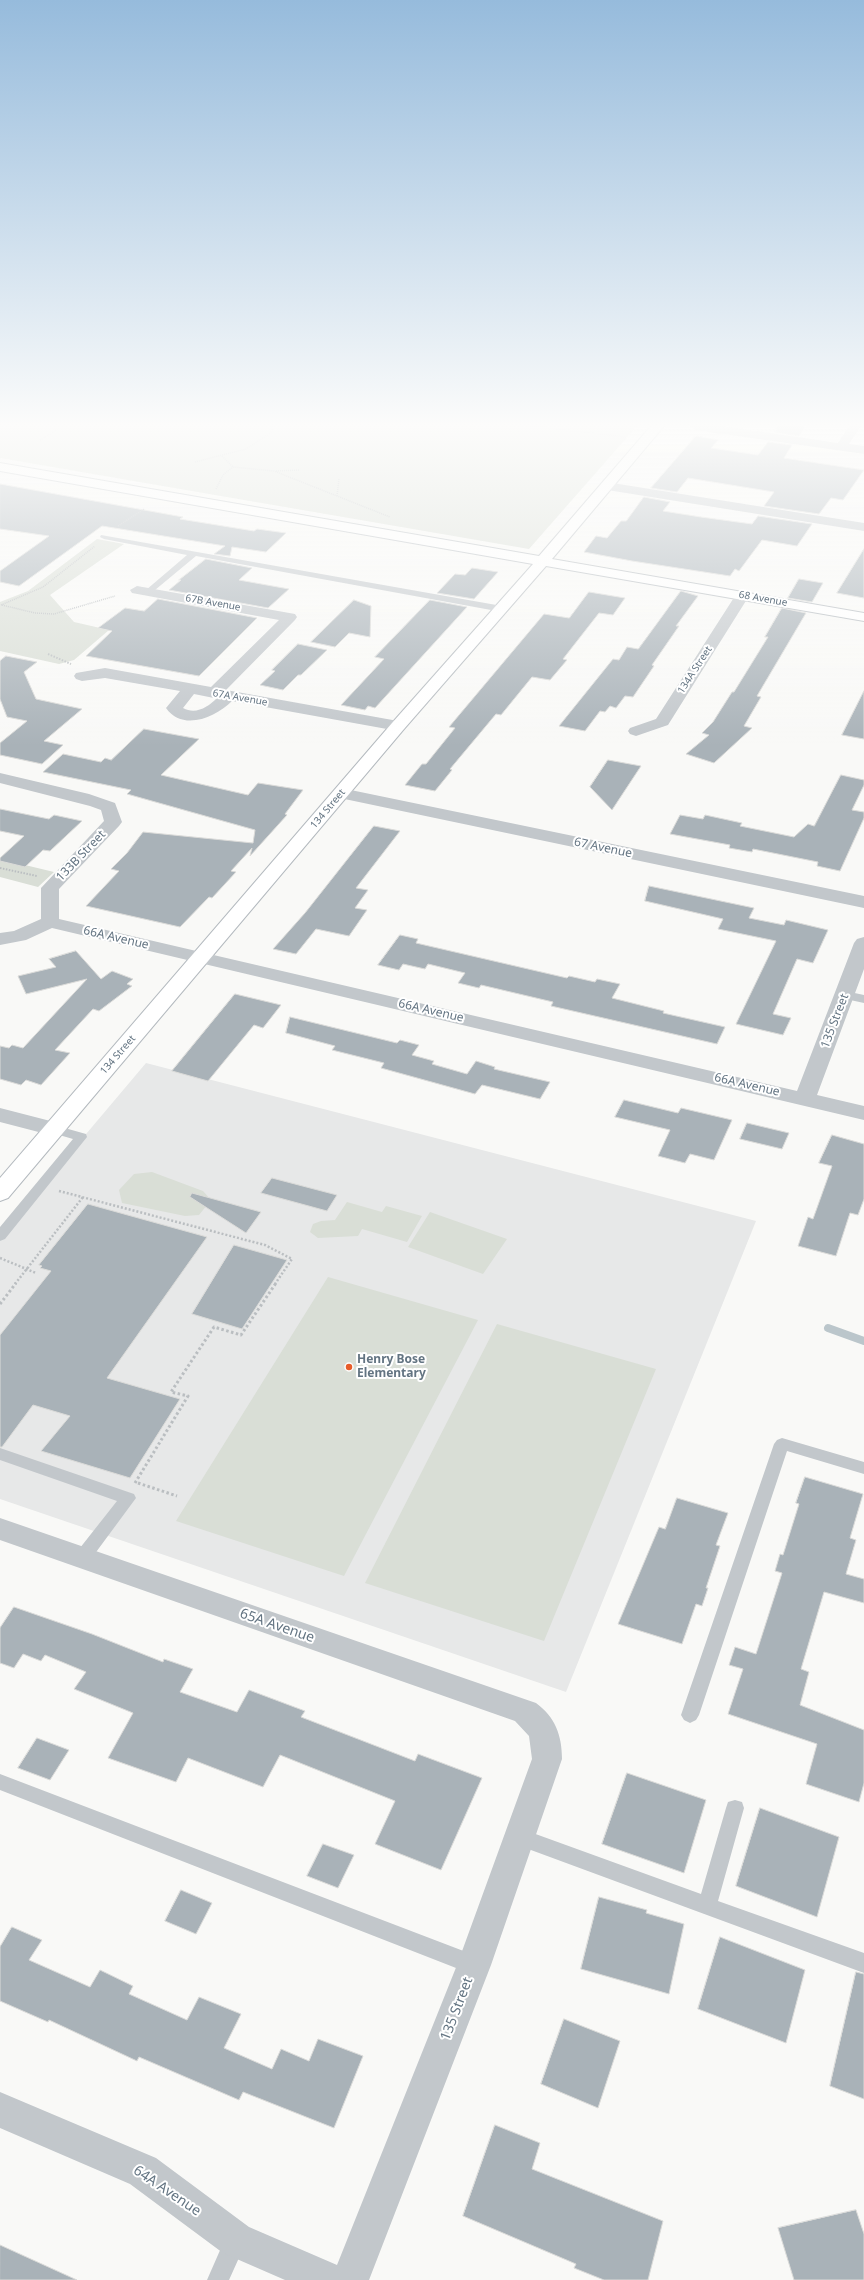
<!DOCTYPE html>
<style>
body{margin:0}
canvas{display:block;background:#f9f9f7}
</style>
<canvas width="864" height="2280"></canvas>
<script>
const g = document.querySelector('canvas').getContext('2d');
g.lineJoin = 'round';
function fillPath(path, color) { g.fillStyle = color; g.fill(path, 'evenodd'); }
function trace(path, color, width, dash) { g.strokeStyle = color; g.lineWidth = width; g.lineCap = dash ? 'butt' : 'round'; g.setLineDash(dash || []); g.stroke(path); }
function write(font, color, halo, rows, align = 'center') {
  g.font = font + ' "Noto Sans",sans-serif'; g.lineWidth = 4; g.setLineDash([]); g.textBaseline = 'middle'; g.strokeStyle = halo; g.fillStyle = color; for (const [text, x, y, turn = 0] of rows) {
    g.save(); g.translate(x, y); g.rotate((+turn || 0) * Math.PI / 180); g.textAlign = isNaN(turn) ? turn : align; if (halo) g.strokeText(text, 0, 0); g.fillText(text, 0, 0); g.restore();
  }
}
const built = new Path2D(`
 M146,1063L756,1221L566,1692L0,1499V1236Z`);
const green = new Path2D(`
 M0,426H637L529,549L0,458Z
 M97,539L124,544L50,595L74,622L109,630L74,660L59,664L0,651V602L28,591Z
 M0,859L54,872L38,887L0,877Z
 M152,1172L203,1191L211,1200L199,1215L185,1216L122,1203L119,1190L134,1174Z
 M347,1202L382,1212L386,1206L422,1216L407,1242L362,1229L358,1236L318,1238L310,1232L313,1224L321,1221L335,1220Z
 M430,1212L507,1239L483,1274L408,1247Z
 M328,1277L478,1320L344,1576L176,1521Z
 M497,1324L656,1369L544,1641L365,1583Z`);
const stream = new Path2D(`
 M828,1328L864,1341`);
const building = new Path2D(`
 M778,426H805L799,436L775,432Z
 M696,436L718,440L711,448L758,455L768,442L792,445L784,458L864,470L843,500L831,498L819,514L764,506L774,492L688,478L677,492L651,488Z
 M0,484L183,517L180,519L254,531L257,529L286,533L266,552L232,547L230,556L214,554L225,546L102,526L19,586L0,582V571L49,536L0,529Z
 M644,497L670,502L663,511L701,517L752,524L758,516L812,524L797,546L762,540L739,571L735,569L730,576L632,561L584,552L596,536L607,538L621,521H626Z
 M864,549V598L837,593Z
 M206,559L252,568L239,580L289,589L268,608L169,590L181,580H179Z
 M472,568L498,572L474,599L437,593L455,574L465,575Z
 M799,579L823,583L812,602L788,598Z
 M681,591L698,596L676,626H679L652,665L654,666L633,697L625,696L616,708L610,706L605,712L600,711L585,731L559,726L613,659L619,660L627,647L638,649Z
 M589,592L625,598L613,615L599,613L563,659L567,660L550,680L532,677L501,715L496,714L450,769L452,770L435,791L405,785L422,764H426L455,728L449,727L544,614L569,618Z
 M158,599L257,618L199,676L86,656L112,631L98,628L125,608L144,611Z
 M354,600L371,606L370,637L349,633L335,647L311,642Z
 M430,600L467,607L375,708L368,706L365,710L341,705L384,659L375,657Z
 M782,608L806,613L757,696L761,697L744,726L752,728L714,763L686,754L709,735L702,733L713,722L732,692H734L768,637H765Z
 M298,644L327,650L301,675H298L283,690L260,685L275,671L272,670Z
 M6,656L37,662L24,672L36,699L82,709L44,741L63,745L42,764L0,755V743L27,721L7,717L0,699V661Z
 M864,691V739L842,735Z
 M144,729L199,739L161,775L248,795L258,783L303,790L285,814L287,815L250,856L252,848L231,871L236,872L212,898L209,897L180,927L86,906L119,871L111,869L127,853L143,832L253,843L255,830L127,794L131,790L43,772L63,754L101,762L105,758L111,760Z
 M608,760L641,766L612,810L590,787Z
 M841,775L864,780V785L852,810L864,812V818L840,871L817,866L818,862L753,849L752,852L729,848L730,845L670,834L680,815L703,819L705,815L742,823L740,826L794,837L808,824L814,826Z
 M0,809L49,819L54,815L82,821L50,851L43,850L25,867L0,861V858L24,836L0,831Z
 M374,826L400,831L356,888L368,890L355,908L367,910L349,936L316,929L296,954L273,949L305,913Z
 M649,886L754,908L749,918L784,925L786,920L828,930L813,963L797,959L773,1014L791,1018L783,1035L736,1024L776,941L718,929L723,919L645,901Z
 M400,935L418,939L416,943L567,978L569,976L595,982L597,979L620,984L612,998L664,1011L663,1013L725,1027L717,1044L551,1006L553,1002L481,985L479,988L458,983L465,973L428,964L425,969L403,964L399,970L378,965Z
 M76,951L101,979L112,971L133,979L127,984L132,986L99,1011L93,1009L55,1050L70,1053L41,1085L26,1080L21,1085L0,1079V1046L9,1048L12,1045L23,1048L87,979L26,994L18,976L56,967L49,959Z
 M235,994L281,1005L263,1028L254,1025L208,1081L172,1071Z
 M290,1017L397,1043L400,1040L419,1045L412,1055L434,1061L432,1064L467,1074L476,1061L495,1067L494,1069L550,1082L540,1099L482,1085L475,1094L381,1068L384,1063L332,1050L335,1046L286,1033Z
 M624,1100L678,1113L681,1108L732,1120L714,1160L690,1154L685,1163L658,1156L670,1130L615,1117Z
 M747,1123L789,1133L782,1149L740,1139Z
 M832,1135L864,1144V1199L858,1215L850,1213L836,1256L798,1246L808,1217L813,1219L832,1166L819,1163Z
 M272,1178L337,1195L327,1211L261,1193Z
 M192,1193L261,1212L246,1233L190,1197Z
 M88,1204L207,1237L107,1378L180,1399L130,1478L41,1451L70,1416L33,1405L2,1447H0V1335L51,1271L40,1268L42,1266L39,1265Z
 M234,1245L287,1260L242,1329L192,1314Z
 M805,1477L863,1494L850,1538L856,1540L846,1574L864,1579V1603L824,1592L801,1669L809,1672L800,1705L864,1730V1783L859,1802L806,1784L817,1744L728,1714L743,1669L729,1665L735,1647L756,1654L782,1573L775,1571L780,1554L783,1555L799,1504L796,1503Z
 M677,1498L728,1513L716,1545L720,1546L706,1588H708L702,1606L696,1604L682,1644L618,1624L659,1527L665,1529Z
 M14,1607L92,1634L163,1662L164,1659L193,1669L180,1692L237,1712L249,1690L305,1711L301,1717L415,1761L418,1754L482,1778L441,1870L375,1844L395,1801L280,1755L263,1787L188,1758L176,1782L108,1758L133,1713L74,1689L86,1672L45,1655L41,1661L23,1654L14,1668L0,1663V1628Z
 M37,1738L69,1750L50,1780L18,1768Z
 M627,1773L706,1800L684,1873L602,1844Z
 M760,1808L839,1837L817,1917L736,1886Z
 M323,1844L354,1855L338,1888L307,1876Z
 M181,1890L212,1903L196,1934L165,1921Z
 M599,1897L647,1910L646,1913L684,1924L669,1994L581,1969Z
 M12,1927L42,1940L29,1960L90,1987L100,1970L133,1986L129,1994L187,2020L199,1997L241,2014L224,2048L272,2069L281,2049L309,2061L318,2039L363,2056L334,2128L243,2092L239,2100L139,2057L137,2061L49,2020L48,2022L0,2001V1947Z
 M720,1937L805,1970L786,2043L698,2009Z
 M856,1972L864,1974V2099L830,2086Z
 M564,2019L620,2041L598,2108L541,2084Z
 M495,2125L540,2143L532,2169L663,2221L648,2280H604L574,2268L576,2264L463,2216Z
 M856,2210L864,2234V2280H794L778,2228Z
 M0,2245L77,2280H0Z`);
const pathFar3 = new Path2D(`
 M532,426L626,437
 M40,440L63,426
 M222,456L233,467L274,471L390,517
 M195,462L246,449L272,432V426
 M276,471L299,470
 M216,489L223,475L233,467
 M337,496L339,479
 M118,526L144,509
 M1,605L43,587L95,546
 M2,605L35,613L54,614L115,596`);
const pathFar2 = new Path2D(`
 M48,654L71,664
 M0,868L37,876`);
const pathFar1 = new Path2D(`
 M59,1191L265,1245L292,1259L275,1284
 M0,1258L36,1273
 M15,1284L83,1197`);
const path = new Path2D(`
 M0,1304L16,1283
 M135,1483L188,1396L171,1392L214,1327L241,1335L276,1283
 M138,1483L177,1496`);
const lane = new Path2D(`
 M101,535L502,606L506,609L502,612L196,556L149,595L145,592L146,590L187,555L104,539L100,537Z
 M845,991L864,995V1003L841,998L839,995Z
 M54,1125L86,1134L87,1137L5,1239L0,1241V1227L73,1139L49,1132L48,1129L49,1126Z
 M782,1438L864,1462V1474L787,1451L699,1715L696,1720L690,1723L684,1720L681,1715L774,1444L777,1440Z
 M0,1448L134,1494L136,1498L88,1563L82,1565L76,1563L74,1558L76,1553L117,1501L0,1460Z
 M0,1774L474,1955L481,1958L484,1965L481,1972L474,1975L0,1790Z
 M735,1800L742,1802L744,1808L718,1901L864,1953V1973L512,1843L510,1837L512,1831L519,1828L701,1894L726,1808L728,1802Z
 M236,2229L244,2232L247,2240L229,2280H207L228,2232Z`);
const street = new Path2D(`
 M689,426H723L838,443L849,426H861L849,444L864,446V454L695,430Z
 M606,482L864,523V531L601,489L600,486L601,483Z
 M137,586L295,614L297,617L295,620L226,690L398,721L404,723L406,726L404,729L398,731L232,701C216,717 183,732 166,708L180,691L105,678L82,681L76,679L74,676L76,673L105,668L211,687L279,620L132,593L130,590ZM194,694L214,698H217C208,707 196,715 183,708Z
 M742,592L749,596L668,725L636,736L630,734L628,731L630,728L656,719L735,596Z
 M0,773L89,794L115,803L122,822L119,826L59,889V919L797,1091L854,943L857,939L864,937V969L817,1095L864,1106V1120L52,928L26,940L0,945V933L14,931L41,919V888L104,821L101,810L90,806L0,783Z
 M341,788L864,896V908L335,797L332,793L335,789Z
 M0,1108L62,1124L65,1129L62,1134L54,1136L0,1122Z
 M0,1518L536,1703C555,1717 562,1735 562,1759L491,1965L369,2280H285L223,2253L130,2184L0,2128V2092L156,2158L249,2227L337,2265L457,1965L532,1759L529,1736L515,1721L0,1540Z`);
const secondary = new Path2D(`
 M651,426H664L552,559L864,613V621L546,566L404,729L8,1198L0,1201V1178L392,723L533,564L0,471V463L539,556Z`);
const markers = [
 [349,1367,4,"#e75c29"]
];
const farStreetnames = [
 ["68 Avenue",763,599,10],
 ["67B Avenue",213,603,10],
 ["134A Street",695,670,-57],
 ["67A Avenue",240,698,10],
 ["134 Street",328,809,-50],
 ["134 Street",118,1055,-49]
];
const streetNames = [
 ["67 Avenue",603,848,12],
 ["133B Street",81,856,-46],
 ["66A Avenue",116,938,13],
 ["66A Avenue",431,1011,13],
 ["135 Street",835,1021,-69],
 ["66A Avenue",747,1085,13]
];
const poiNames = [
 ["Henry Bose",357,1360],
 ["Elementary",357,1374]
];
const nearStreetnames = [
 ["65A Avenue",277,1626,19],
 ["135 Street",457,2009,-69],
 ["64A Avenue",167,2191,34]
];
fillPath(built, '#e7e8e8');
fillPath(green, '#d9ded6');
trace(stream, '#bbc6cb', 8);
fillPath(building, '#a9b2b8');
trace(building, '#dbdbd9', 1);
trace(secondary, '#b4babf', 2);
trace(pathFar3, '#babec1', 1.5, [1, 1]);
trace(pathFar2, '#babec1', 2, [1.5, 1.5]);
trace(pathFar1, '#babec1', 2.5, [2, 2]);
trace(path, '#babec1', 3, [2.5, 2.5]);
fillPath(lane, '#c2c7cb');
fillPath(street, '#c2c7cb');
fillPath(secondary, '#fff');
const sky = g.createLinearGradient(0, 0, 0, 746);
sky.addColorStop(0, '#96bbdc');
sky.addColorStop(0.57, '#fcfcfb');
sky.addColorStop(1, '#fcfcfb00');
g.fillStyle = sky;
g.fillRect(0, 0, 864, 746);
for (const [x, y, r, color] of markers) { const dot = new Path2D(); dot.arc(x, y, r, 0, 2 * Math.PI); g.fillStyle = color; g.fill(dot); trace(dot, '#fff', 1.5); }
write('10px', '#637482', '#fff', farStreetnames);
write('12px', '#637482', '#fff', streetNames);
write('bold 12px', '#637482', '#fff', poiNames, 'left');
write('14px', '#637482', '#fff', nearStreetnames);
</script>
